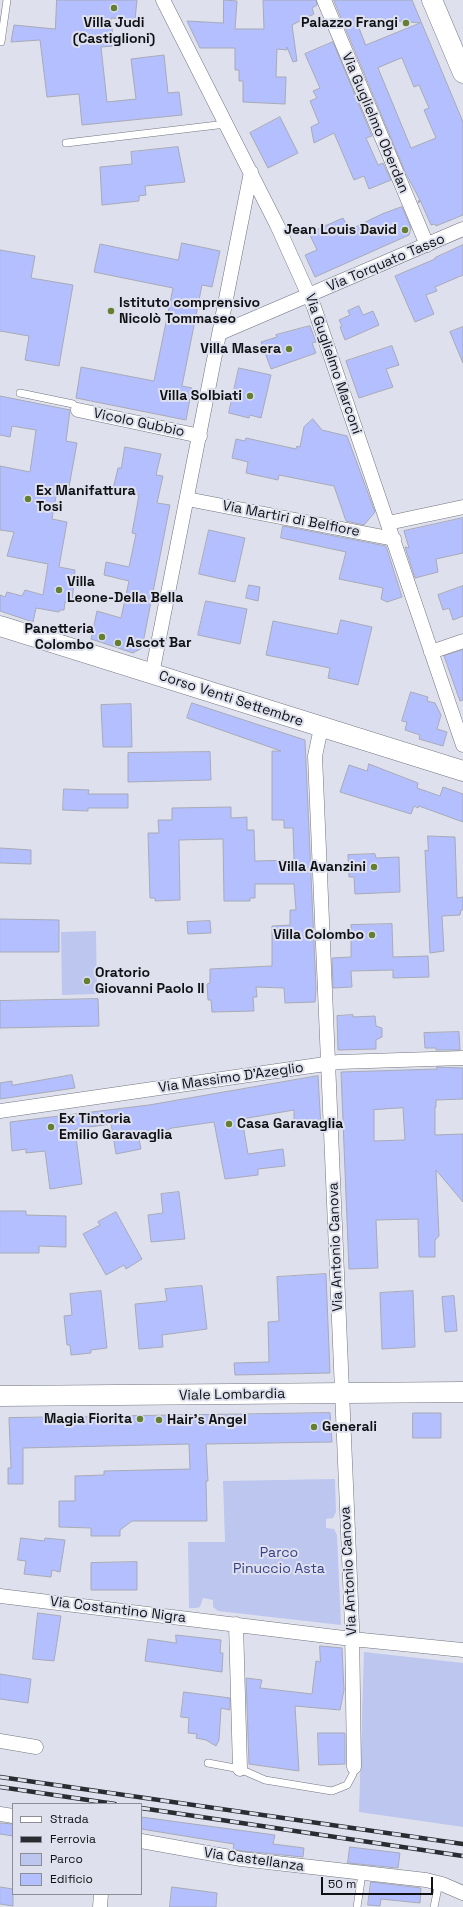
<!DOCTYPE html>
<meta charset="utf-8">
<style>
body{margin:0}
#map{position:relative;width:463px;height:1907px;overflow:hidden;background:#dee1ed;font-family:"Space Grotesk",sans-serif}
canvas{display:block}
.legend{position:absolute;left:12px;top:1803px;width:130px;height:92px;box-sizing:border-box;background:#dee1ed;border:1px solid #8c8e97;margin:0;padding:5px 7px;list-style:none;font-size:12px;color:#101115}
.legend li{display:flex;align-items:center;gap:8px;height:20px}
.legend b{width:20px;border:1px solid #8c8e97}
.scale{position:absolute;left:321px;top:1877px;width:112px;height:18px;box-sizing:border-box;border:2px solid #101115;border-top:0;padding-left:5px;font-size:12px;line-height:14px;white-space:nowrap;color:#101115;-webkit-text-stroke:3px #dee1ed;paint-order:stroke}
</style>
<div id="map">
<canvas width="463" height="1907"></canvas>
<ul class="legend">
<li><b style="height:5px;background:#fff"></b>Strada</li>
<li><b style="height:5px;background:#2b2c31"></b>Ferrovia</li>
<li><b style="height:11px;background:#bdc6ee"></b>Parco</li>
<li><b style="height:11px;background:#b3bfff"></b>Edificio</li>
</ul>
<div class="scale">50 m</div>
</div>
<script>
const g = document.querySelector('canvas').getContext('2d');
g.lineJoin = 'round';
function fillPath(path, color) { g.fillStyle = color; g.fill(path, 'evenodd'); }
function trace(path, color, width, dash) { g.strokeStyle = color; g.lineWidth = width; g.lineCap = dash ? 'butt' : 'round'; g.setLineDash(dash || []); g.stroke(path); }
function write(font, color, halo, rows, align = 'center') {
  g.font = font + ' "Space Grotesk",sans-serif'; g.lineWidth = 4; g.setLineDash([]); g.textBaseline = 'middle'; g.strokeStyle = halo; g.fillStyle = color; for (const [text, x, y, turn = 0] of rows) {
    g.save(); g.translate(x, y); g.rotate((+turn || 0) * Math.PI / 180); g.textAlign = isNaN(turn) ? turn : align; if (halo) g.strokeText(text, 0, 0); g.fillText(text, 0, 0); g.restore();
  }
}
const green = new Path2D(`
 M96,931L97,994L62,995L61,932Z
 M335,1479L336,1512L333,1518L326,1519V1528L334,1529L337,1535L341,1625L218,1611L213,1607V1600L203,1598L200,1607L196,1608H189L188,1542H225L223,1481Z
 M364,1652L463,1663V1827L359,1812Z`);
const building = new Path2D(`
 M57,0H137L135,20L111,18L114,46L101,47L107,102L136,99L131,59L164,55L168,93L179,92L182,115L82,125L79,94L47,97L40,40L11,42L14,25L55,29Z
 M224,0L237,1L235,29H264L263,0H316L317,5L312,8L314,14L292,25L297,61L293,62L287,47V50L277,49L276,77H286L285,104L243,102V81H239V70H235V48H200L187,21L223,23Z
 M334,0H412L463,122V215L436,226L435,224L431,225L420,200L419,203L418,201L420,200L406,174ZM355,17L420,23L366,45ZM402,58L414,87L419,85L429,108L424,110L436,138L411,148L378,68Z
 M333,42L372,136L366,138L378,165L383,163L391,180L369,189L364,176L354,180L334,133L314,143L311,127L319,123L310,101L317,98L313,91L320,88L305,54Z
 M280,117L298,153L268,168L250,133Z
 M178,147L185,182L145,186L146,195L139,196V201L102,205L100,167L132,164L131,152Z
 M402,207L411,228L409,235L315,277L305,255L317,250L309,233L343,218L349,230L382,214Z
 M182,243L220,251L212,287L202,285L182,386L192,388L186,420L76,398L81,367L154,381L173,288L94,272L100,244L178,260Z
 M463,245V275L435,287L437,291L426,295L434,314L415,322L395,276L435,259V258Z
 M0,250L35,256L31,278L73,285L59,366L25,360L29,336L0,331Z
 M359,306L363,315L373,311L379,325L345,340L340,327L342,326L339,320L350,315L348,311Z
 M310,326L316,342L312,343L316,353L271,369L261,342L277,337L276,335Z
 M463,327V363L450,332Z
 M392,346L399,365L386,369L393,387L359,398L346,361Z
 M239,368L271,375L261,418L250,415L249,418L229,413Z
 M0,396L70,410L66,441L77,443L69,487L58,485L52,519L67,522L59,567L75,570L72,603L65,602L64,610H60L59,612L36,608L33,622L0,611V595L5,597L7,592L22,596L25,590L43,595L48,564L7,556L14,532L0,530V466L30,472L36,430L12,426L10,437L0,435Z
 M313,419L322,430L347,436L375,512L364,525L346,521L334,486L279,475L278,480L246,473L248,462L232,458L236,439L245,441L246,438L296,449L297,446L300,447L304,427Z
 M125,447L161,454L156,475L163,476L157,503L170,505L142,648L133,653L91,639L97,611L121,618L129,581L104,575L106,562L129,567L136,534L132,533L139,495L113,489L118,468H121Z
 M463,518V553L436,559L438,572L415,578L405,547L409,548L404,531Z
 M283,526L386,546L402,597L387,602L381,599L383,588L339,579L346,552L281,538Z
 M209,530L245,538L235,582L199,574Z
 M249,585L260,587L258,601L246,598Z
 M463,586V616L453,620L449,608L443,610L438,595Z
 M206,601L247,609L240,644L198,635Z
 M341,620L372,627L358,685L328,678L330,668L266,655L273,621L337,634Z
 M463,650V700L460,701L444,656Z
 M411,692L428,697L427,701L435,703L441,715L437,729L447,732L443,746L419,739L420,735L405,730L407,722L402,721Z
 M192,703L305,740L316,988L315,1002L285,1003L284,988L256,987L257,997H253L254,1011L212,1012L211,1000H208L207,984L210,983V969L272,966V926L290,925V910H296L294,884H255V898H250V901H224L223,839L179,840L180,900L155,901V898H150L148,833H159L158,820H172V808L231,807V818L247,817V830H254L255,861L294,860L293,828H284V820H272V751H281L187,718Z
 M131,704L132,747H103L101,705Z
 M210,752L211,780L128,782V753Z
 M369,764L418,783L417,788L440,796L443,787L463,794V822L419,806L418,808L414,806L411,814L340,792L349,765L367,771Z
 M64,789L89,790L88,794H128V808H88V811L63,810Z
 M428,836L455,837L457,898L463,897V910H461L460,915L442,916L444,951L430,953L425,850L428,851Z
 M0,848L31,850V864L0,863Z
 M375,854L376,858L399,857L400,892L355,894L354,877H349L348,855Z
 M0,919L59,920V952H0Z
 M210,921L211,933L188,934L187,922Z
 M392,924L393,957L428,956L429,977L393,978V970L351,971L352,987L333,988L332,958L351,957V925Z
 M98,999L99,1026L0,1028V1001Z
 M353,1015V1017L375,1016L376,1026L382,1028V1037L376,1040V1049L338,1050L337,1016Z
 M459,1032L460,1050H436V1048H425L424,1033Z
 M437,1067L463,1068V1099L436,1100V1107H435V1135L463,1134V1202L436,1170L439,1236L435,1240V1257H419L418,1219L376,1220L378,1268L349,1269L341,1072L437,1069ZM403,1108L405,1140L374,1141V1110Z
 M72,1075L75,1088L0,1099V1083L12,1081V1085Z
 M318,1076L321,1127L294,1128V1110L242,1119L248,1154L283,1149L285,1166L258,1169V1175L225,1179L214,1122L172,1128L167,1130L168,1135L139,1139L141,1149L116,1154L111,1124L75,1129L82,1184L50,1189L45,1151L26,1153V1149L12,1151L10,1122L149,1105Z
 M179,1192L185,1239L151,1242L148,1215L163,1213L161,1194Z
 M0,1211H26V1215L66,1216V1247L39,1246V1253H0Z
 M116,1212L142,1259L126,1269L124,1265L106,1275L83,1234L100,1225L98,1222Z
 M326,1274L330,1373L235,1375L234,1363L269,1362L268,1322L279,1321L277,1277Z
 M202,1286L207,1329L162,1335L163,1347L139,1349L135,1304L167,1301L165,1289Z
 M101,1291L107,1348L91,1350V1353L71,1355L70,1345H67L64,1316L72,1315L70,1294Z
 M413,1291L415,1347L382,1349L380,1293Z
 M454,1296L457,1331L445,1332L442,1297Z
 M330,1413L332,1442L206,1444L208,1481H206L207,1521H132L120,1530V1536H91V1528L59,1527V1501H75V1476L104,1475V1471L190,1469L189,1444L23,1448V1484H8V1468H11L9,1418Z
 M413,1413H441V1438H413Z
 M21,1538L44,1541L45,1538L65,1540L60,1572L52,1570L51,1577L24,1574L26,1561L18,1560Z
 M137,1562V1590H91V1563Z
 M38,1613L61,1616L54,1661L33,1659Z
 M176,1635L221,1640L220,1653H223L222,1672L145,1661L148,1639L176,1643Z
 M320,1646L342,1648L344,1690L340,1710L295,1706L299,1771L249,1764L246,1678L262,1680L260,1688L312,1694L316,1661L320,1662Z
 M0,1674L31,1679L28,1703L0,1699Z
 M184,1692L230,1698V1710L221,1708L219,1740L216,1746L206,1740L196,1738L197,1734L188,1733L189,1718L181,1717Z
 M318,1733H345V1764L319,1765Z
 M141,1817L275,1835L273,1844L304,1848L303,1857L242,1851L233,1849L234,1844L141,1829Z
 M0,1823L13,1824V1836L0,1834Z
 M350,1847L400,1853L398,1868L348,1863Z
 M371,1882L421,1888L420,1903L381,1899L380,1906L368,1905Z
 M0,1887L13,1889V1906L0,1904Z
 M172,1887L217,1893L216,1907H170Z`);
const lane = new Path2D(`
 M1,42L7,0
 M66,143L226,124
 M20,393L73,404L78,410
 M208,1763L240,1769L265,1780L332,1791L347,1785L353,1774L354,1767
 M357,1907L362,1874
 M434,1907L439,1883`);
const street = new Path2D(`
 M163,0L277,225L314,307L463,745
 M324,0L427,245
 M220,333L463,229
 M78,410L200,436
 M187,499L394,539
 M388,523L463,507
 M431,652L463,641
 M152,674L251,172
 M321,728L315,756L352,1626L354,1767
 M0,1111L339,1062L463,1058
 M0,1596L352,1639L463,1650
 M236,1624L240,1769
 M0,1741L36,1747
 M0,1814L13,1816
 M141,1841L241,1859L426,1880L442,1884L463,1893
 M100,1907L101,1894`);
const secondary = new Path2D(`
 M432,0L463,73
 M0,626L463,771
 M0,1396L463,1392`);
const rail = new Path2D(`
 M0,1777L463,1844
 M0,1787L115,1804
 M141,1808L463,1856`);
const markers = [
 [114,8,4,"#657f32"],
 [406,23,4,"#657f32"],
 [405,230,4,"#657f32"],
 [111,311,4,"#657f32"],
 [289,349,4,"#657f32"],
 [250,396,4,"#657f32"],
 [28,499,4,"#657f32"],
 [59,590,4,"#657f32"],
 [102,637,4,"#657f32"],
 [118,643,4,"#657f32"],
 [374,867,4,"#657f32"],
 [372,935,4,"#657f32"],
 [87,981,4,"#657f32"],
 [229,1124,4,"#657f32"],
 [51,1127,4,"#657f32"],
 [140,1419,4,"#657f32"],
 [159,1420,4,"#657f32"],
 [314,1427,4,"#657f32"]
];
const poiNames = [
 ["Villa Judi",114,23,"center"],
 ["(Castiglioni)",114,39,"center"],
 ["Palazzo Frangi",398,23,"right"],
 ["Jean Louis David",397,230,"right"],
 ["Istituto comprensivo",119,303],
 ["Nicolò Tommaseo",119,319],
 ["Villa Masera",281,349,"right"],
 ["Villa Solbiati",242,396,"right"],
 ["Ex Manifattura",36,491],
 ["Tosi",36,507],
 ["Villa",67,582],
 ["Leone-Della Bella",67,598],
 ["Panetteria",94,629,"right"],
 ["Colombo",94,645,"right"],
 ["Ascot Bar",126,643],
 ["Villa Avanzini",366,867,"right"],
 ["Villa Colombo",364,935,"right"],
 ["Oratorio",95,973],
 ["Giovanni Paolo II",95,989],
 ["Ex Tintoria",59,1119],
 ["Emilio Garavaglia",59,1135],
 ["Casa Garavaglia",237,1124],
 ["Magia Fiorita",132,1419,"right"],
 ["Hair's Angel",167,1420],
 ["Generali",322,1427]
];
const streetNames = [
 ["Via Guglielmo Oberdan",375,123,67],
 ["Via Torquato Tasso",386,263,-23],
 ["Via Guglielmo Marconi",333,364,71],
 ["Vicolo Gubbio",139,423,12],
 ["Via Martiri di Belfiore",291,519,11],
 ["Corso Venti Settembre",231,699,18],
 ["Via Massimo D'Azeglio",231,1078,-8],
 ["Via Antonio Canova",336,1247,-92],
 ["Viale Lombardia",232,1395,-1],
 ["Via Antonio Canova",349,1571,-93],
 ["Via Costantino Nigra",118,1610,7],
 ["Via Castellanza",254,1860,8]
];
const parkNames = [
 ["Parco",279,1553],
 ["Pinuccio Asta",279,1569]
];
fillPath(green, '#bdc6ee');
fillPath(building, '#b3bfff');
trace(building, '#a8aab5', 1);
trace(lane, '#72757f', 8);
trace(street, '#72757f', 15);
trace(secondary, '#72757f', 21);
trace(lane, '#fff', 7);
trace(street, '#fff', 14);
trace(secondary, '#fff', 20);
trace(rail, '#2b2c31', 4.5);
trace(rail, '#dee1ed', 3, [9]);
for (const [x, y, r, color] of markers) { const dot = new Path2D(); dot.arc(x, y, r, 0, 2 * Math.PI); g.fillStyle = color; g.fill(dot); trace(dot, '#dee1ed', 1.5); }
write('bold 14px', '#101115', '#dee1ed', poiNames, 'left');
write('14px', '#101115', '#dee1ed', streetNames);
write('14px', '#384089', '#dee1ed', parkNames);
</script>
